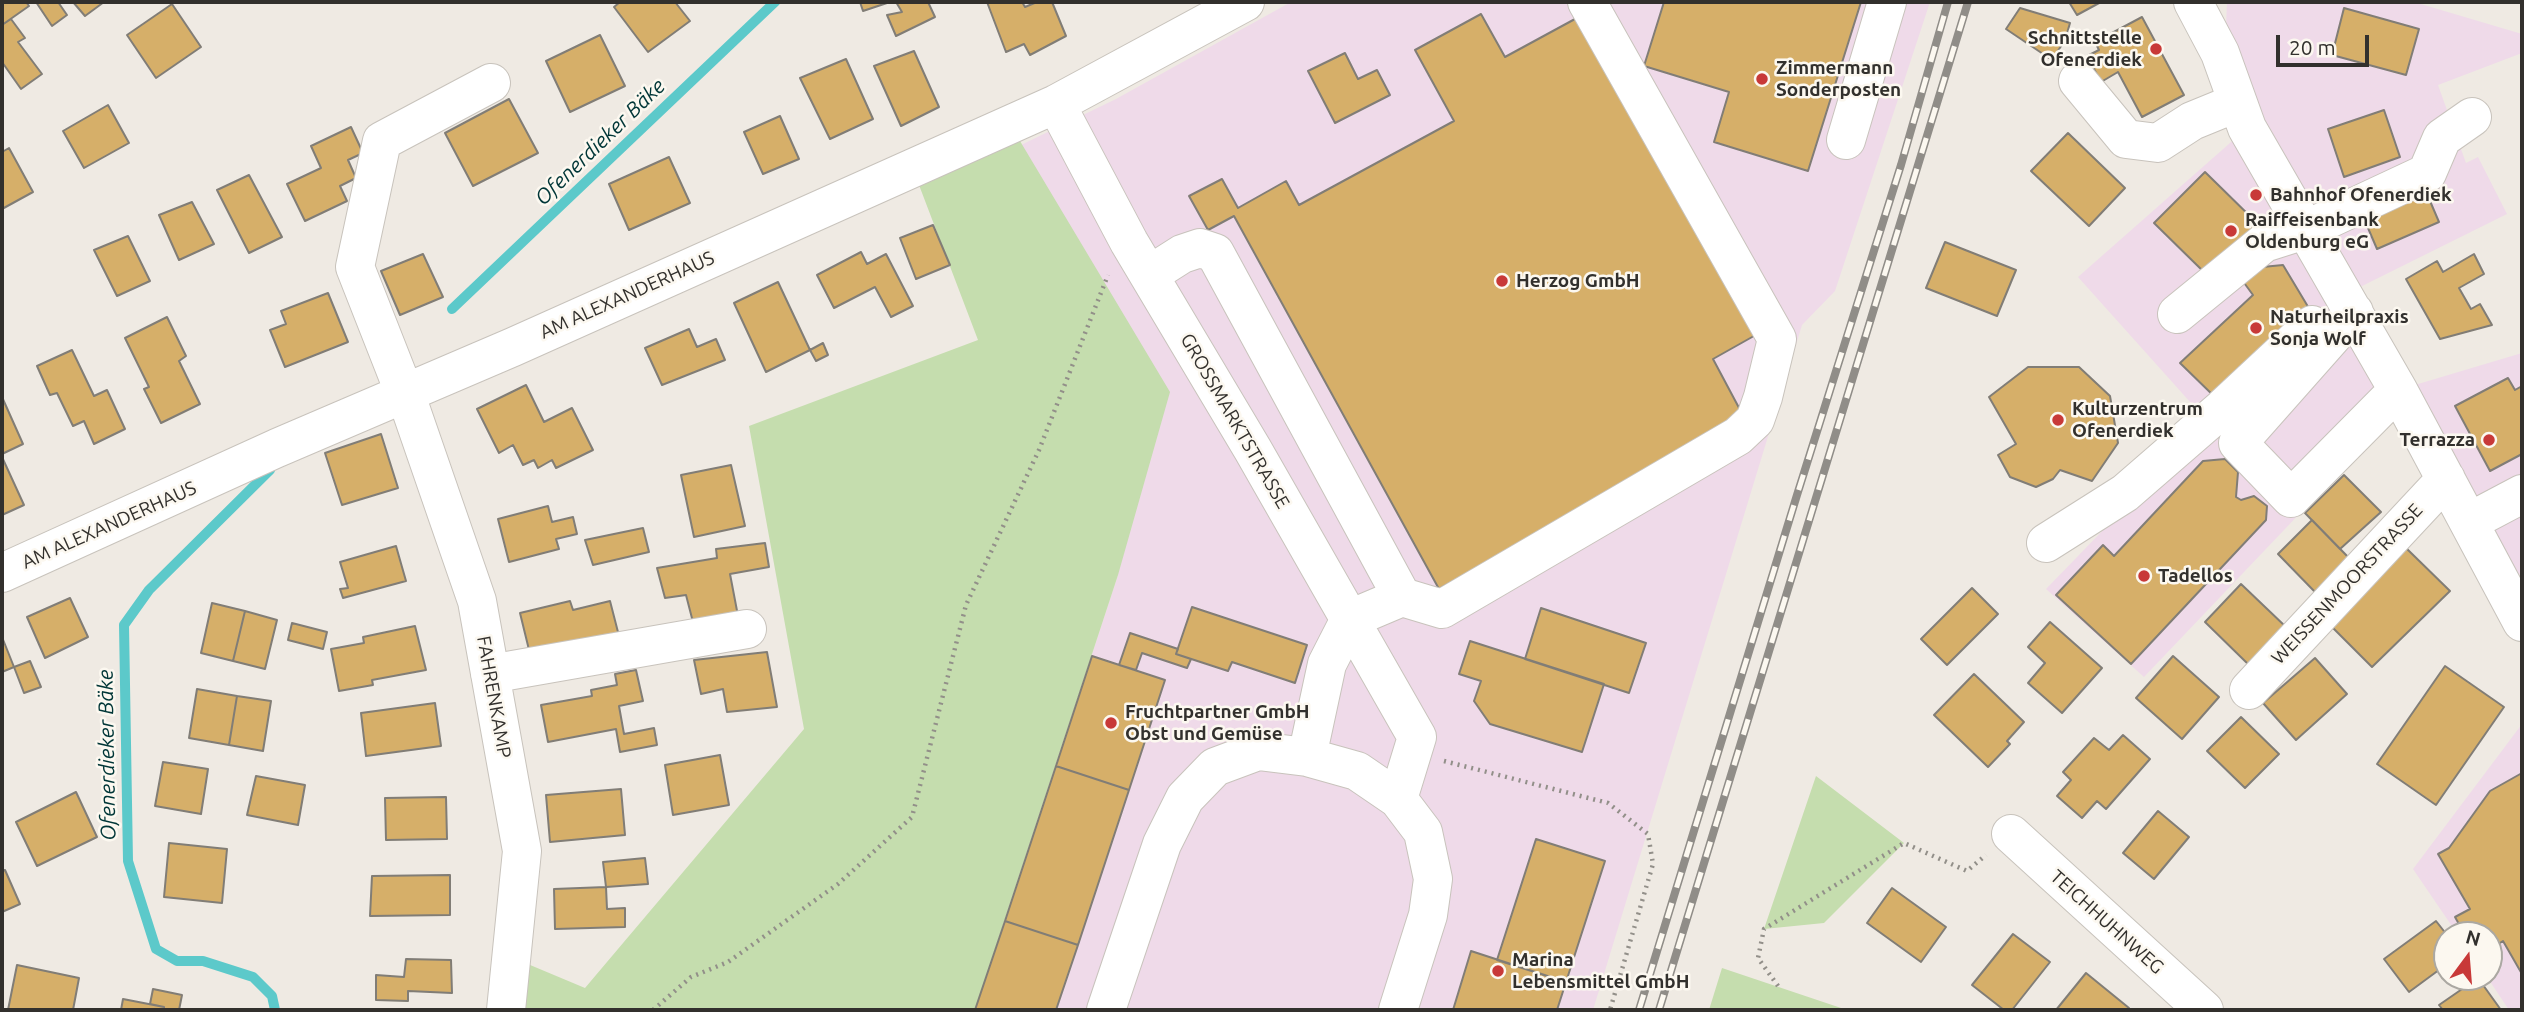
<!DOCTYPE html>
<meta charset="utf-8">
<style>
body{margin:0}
#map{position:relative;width:2524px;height:1012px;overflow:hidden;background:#efeae3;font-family:Ubuntu,sans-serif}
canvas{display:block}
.frame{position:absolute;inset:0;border:4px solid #32302d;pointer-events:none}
.north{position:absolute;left:2433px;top:921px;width:70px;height:70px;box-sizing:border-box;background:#fcf8f0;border:2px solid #aba8a2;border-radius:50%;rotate:16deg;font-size:19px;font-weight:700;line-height:28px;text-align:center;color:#32302d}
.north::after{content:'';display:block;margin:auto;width:24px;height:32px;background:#c83938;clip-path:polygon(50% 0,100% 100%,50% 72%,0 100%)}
.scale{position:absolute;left:2276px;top:35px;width:93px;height:32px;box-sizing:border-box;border:4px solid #32302d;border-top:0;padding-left:9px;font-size:21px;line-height:24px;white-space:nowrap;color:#32302d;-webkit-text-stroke:5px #fcf8f0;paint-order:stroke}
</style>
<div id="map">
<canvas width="2524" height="1012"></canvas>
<div class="frame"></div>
<div class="north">N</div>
<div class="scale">20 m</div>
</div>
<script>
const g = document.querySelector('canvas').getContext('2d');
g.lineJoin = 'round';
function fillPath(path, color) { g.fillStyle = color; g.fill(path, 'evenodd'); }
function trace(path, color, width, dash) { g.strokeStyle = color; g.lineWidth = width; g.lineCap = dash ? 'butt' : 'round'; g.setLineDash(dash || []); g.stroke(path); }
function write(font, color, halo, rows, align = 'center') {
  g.font = font + ' Ubuntu,sans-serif'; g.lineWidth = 5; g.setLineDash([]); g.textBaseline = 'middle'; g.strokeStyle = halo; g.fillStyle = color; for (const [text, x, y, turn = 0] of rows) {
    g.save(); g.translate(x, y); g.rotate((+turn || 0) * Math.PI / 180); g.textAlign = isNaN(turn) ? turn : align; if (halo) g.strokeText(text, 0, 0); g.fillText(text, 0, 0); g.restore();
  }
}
const commercial = new Path2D(`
 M1291,2H1930L1835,291L1802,325L1593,1010H975L1118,575L1021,145L1116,99Z
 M2227,2H2414L2522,34V53L2438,85L2466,163L2478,157L2507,214L2344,295L2398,390L2522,353V573L2502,583L2405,403L2144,677L2046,589L2208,422L2078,277L2247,128L2225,51Z
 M2522,724V1010H2509L2487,977H2489V935H2458L2413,869Z`);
const green = new Path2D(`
 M1020,141L1170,392L1118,575L975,1010H506L511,957L585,988L804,729L749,426L978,340L919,185Z
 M1816,776L1904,843L1824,923L1764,929Z
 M1722,968L1847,1010H1709Z`);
const stream = new Path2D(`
 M452,309L775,2
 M270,470L149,590L124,625L128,861L156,949L177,961H203L253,977L272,996L275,1010`);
const building = new Path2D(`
 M2,2H26L29,6L2,25Z
 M36,2H58L67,15L52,26Z
 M73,2H104L85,16Z
 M620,2H675L690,21L648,52L614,7Z
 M860,2H890L863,11Z
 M896,2H928L935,17L896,36L887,15L902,12Z
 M987,2H1022L1025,7L1037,2H1052L1066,36L1030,55L1024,44L1006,52Z
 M1664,2H1861L1808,171L1714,142L1729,92L1644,66Z
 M2069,2H2101L2077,15Z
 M172,4L201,47L156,78L127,35Z
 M2020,8L2070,23L2065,40L2052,60L2006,29Z
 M2344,8L2419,29L2406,75L2332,55Z
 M1586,13L1761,332L1713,359L1746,421L1439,589L1234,216L1208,230L1189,196L1222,179L1238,208L1286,181L1299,205L1454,121L1415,50L1481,14L1505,57Z
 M2142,17L2184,95L2142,117L2118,72L2101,82L2087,56L2099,50L2095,42Z
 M11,19L25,38L18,42L42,74L21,89L2,62V25Z
 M600,35L625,86L570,112L546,61Z
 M914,51L939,107L901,126L874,66Z
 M1345,53L1358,79L1377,70L1390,95L1335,123L1308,71Z
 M846,59L873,119L830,139L800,78Z
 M509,99L538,153L473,186L445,133Z
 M108,105L129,143L84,168L63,131Z
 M2384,110L2400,157L2344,177L2328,129Z
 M780,116L799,159L763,174L744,132Z
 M351,127L363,153L348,160L356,178L340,186L347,201L305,221L287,184L321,168L311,146Z
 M2068,133L2125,188L2089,226L2031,171Z
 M9,148L33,192L2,209V152Z
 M669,157L690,203L629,230L609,184Z
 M2205,172L2258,224L2207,275L2154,223Z
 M249,175L282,237L249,253L217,190Z
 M2424,187L2439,222L2377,249L2362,214Z
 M192,202L214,244L179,260L159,215Z
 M933,225L950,265L916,279L900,238Z
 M128,236L150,281L117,296L94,250Z
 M1945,242L2016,270L1997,316L1926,288Z
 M861,252L867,264L886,254L913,306L891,317L875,287L834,308L817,275Z
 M423,254L443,297L400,315L381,271Z
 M2474,254L2484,274L2459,288L2471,309L2480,304L2492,325L2440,339L2406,279L2437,261L2443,272Z
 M2283,265L2313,315L2219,401L2180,363L2253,295L2242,280L2252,268Z
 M778,282L810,350L766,372L734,303Z
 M328,293L348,342L285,367L270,330L286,324L281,311Z
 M167,317L186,356L179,361L200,404L161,423L144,389L149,387L125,338Z
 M689,329L697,347L716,339L725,360L662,385L645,348Z
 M823,343L828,355L816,361L810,350Z
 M72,350L94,396L107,390L125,429L94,444L84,421L73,426L57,393L50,395L37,366Z
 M2028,367H2079L2110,396L2118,443L2092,481L2060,470L2053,479L2036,487L2010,477L1998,455L2016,444L1989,397Z
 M2508,378L2515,390L2522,386V454L2490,471L2455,406Z
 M526,385L544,422L572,408L593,450L556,468L552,460L538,468L534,460L523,465L513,445L499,453L477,409Z
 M2,397L23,444L2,454Z
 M381,434L398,488L342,505L325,453Z
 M2,457L24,505L2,515Z
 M2225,459L2238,472L2236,497L2241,500L2254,496L2267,506L2266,520L2131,664L2056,595L2103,545L2114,556L2203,461Z
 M731,465L745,526L694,537L681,475Z
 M2344,475L2381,512L2340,549L2305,513Z
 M548,506L552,522L573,517L577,534L556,539L559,549L509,562L498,519Z
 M2312,520L2349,558L2315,592L2278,554Z
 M643,528L649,552L593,565L585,540Z
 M765,543L769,567L730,574L738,616L694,626L686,595L665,598L657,568L717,558L716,549Z
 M396,546L406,581L343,598L340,589L348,588L340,562Z
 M2406,548L2450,591L2372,667L2329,624Z
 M2241,584L2286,627L2249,665L2205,622Z
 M1972,588L1998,614L1947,665L1921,639Z
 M70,598L88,637L45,658L27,617Z
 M570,601L573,610L610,601L619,636L531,658L520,613Z
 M212,603L245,611L233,661L201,653Z
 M1192,607L1307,645L1295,683L1232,662L1228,671L1176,654Z
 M1541,608L1646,643L1629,693L1525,659Z
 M245,611L277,620L265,669L233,661Z
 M2050,622L2102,668L2062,713L2028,683L2045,663L2028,647Z
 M292,623L327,632L323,649L288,640Z
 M415,626L426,670L372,680L373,685L339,691L331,649L364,643L363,637Z
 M1130,633L1178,649L1176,654L1191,659L1187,668L1142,653L1136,670L1119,665Z
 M2,637L14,667L2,672Z
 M1470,641L1604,684L1582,752L1490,724L1474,701L1481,681L1459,674Z
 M767,652L777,707L727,712L723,689L701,694L694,660Z
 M1092,656L1165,680L1129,790L1056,766Z
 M2173,656L2219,697L2182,739L2136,698Z
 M2315,658L2347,694L2296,740L2263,703Z
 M30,661L41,687L24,693L14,667Z
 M2445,666L2504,707L2436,805L2377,764Z
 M636,670L643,701L619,706L624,734L654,728L657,745L620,752L616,729L548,742L541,705L592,696L591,690L617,685L615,674Z
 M1974,674L2024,722L2007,741L2010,744L1988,767L1934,715Z
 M197,689L237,696L229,745L189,738Z
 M237,696L271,701L263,751L229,745Z
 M435,703L441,746L366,756L361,713Z
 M2241,717L2279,754L2245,788L2207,751Z
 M2123,735L2150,759L2106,809L2097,801L2082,818L2057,796L2071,780L2063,772L2094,738L2109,750Z
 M720,755L729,805L673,815L665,765Z
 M163,762L208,769L201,814L155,806Z
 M1056,766L1129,790L1078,945L1005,921Z
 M2522,773V974L2503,941L2489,950V935H2465L2455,917L2470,909L2438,854L2449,848L2490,791Z
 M256,776L305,785L298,825L247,815Z
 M621,789L625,835L550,842L546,795Z
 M76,792L97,837L37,866L16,822Z
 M446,797L447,839L386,840L385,798Z
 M2158,811L2189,837L2154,879L2123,853Z
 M1536,839L1605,861L1566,982L1497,960Z
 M169,843L227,849L222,903L164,897Z
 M645,858L648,884L606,887L603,862Z
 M5,870L20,904L2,912V871Z
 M450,875V915L370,916L372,876Z
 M606,887L607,909L625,908V927L555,929L554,889Z
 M1892,888L1946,927L1921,962L1867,923Z
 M1005,921L1078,945L1056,1010H975Z
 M2436,921L2447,935V964L2409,992L2384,959Z
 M2013,934L2050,962L2012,1010H2004L1972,985Z
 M1471,951L1566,982L1557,1010H1453Z
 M406,959L451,960L452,993L408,991V1001L376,1000V975L404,977Z
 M17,965L79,978L73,1010H8Z
 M2086,973L2129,1008L2127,1010H2056Z
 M2478,978L2501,1010H2443L2439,1005Z
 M153,989L182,995L179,1010H164V1007L150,1004Z
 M123,999L164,1007V1010H121Z`);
const path = new Path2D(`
 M1444,761L1608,803L1648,834L1653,864L1610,1010
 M1778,986L1758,958L1764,929L1904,843L1967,871L1986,855
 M653,1010L691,977L728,962L838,884L912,817L966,605L1039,450L1108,275`);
const minor = new Path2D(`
 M2193,2L2220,53L2247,128L2398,390L2522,622
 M2078,81L2126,139L2158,143L2192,121L2236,103
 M491,83L382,141L355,267L410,407L477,601L522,851L506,1010
 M1056,104L1129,242L1253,450L1417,737L1398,799
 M1846,140L1887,2
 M1149,275L1182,254L1200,248L1215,253L1402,597L1442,609L1738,436L1755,420L1763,397L1777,339L1587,2
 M2354,312L2238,443L2291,498L2398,390
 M2177,314L2264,243L2305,230L2427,173L2442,138L2472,117
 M2469,522L2522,494
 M2046,543L2125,493L2223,408L2312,325
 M2,573L277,448L513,347L1056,104L1245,2
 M490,674L747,629
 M2249,690L2446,479
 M1307,757L1327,664L1350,619L1402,597
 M2011,834L2204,1010
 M1106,1010L1162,844L1185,798L1215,767L1258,751L1307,757L1357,771L1398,799L1423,832L1433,879L1428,915L1398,1010`);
const rail = new Path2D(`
 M1639,1010L1797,495L1901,165L1948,2
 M1659,1010L1968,2`);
const markers = [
 [2156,49,7,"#c83938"],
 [1762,79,7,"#c83938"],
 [2256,195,7,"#c83938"],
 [2231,231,7,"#c83938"],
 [1502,281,7,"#c83938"],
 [2256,328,7,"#c83938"],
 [2058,420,7,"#c83938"],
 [2489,440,7,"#c83938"],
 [2144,576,7,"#c83938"],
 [1111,723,7,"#c83938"],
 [1498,971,7,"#c83938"]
];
const poiNames = [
 ["Schnittstelle",2142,38,"right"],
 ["Ofenerdiek",2142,60,"right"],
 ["Zimmermann",1776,68],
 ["Sonderposten",1776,90],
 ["Bahnhof Ofenerdiek",2270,195],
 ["Raiffeisenbank",2245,220],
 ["Oldenburg eG",2245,242],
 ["Herzog GmbH",1516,281],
 ["Naturheilpraxis",2270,317],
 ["Sonja Wolf",2270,339],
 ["Kulturzentrum",2072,409],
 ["Ofenerdiek",2072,431],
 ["Terrazza",2475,440,"right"],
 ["Tadellos",2158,576],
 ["Fruchtpartner GmbH",1125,712],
 ["Obst und Gemüse",1125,734],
 ["Marina",1512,960],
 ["Lebensmittel GmbH",1512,982]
];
const streetNames = [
 ["AM ALEXANDERHAUS",627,295,-24],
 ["GROSSMARKTSTRASSE",1235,421,60],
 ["AM ALEXANDERHAUS",109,525,-24],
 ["WEISSENMOORSTRASSE",2347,584,-47],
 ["FAHRENKAMP",494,697,80],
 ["TEICHHUHNWEG",2107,922,42]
];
const waterNames = [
 ["Ofenerdieker Bäke",600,142,-44],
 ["Ofenerdieker Bäke",107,755,-91]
];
fillPath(commercial, '#efdae9');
fillPath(green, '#c5ddae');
trace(stream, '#5cc9ca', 10);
fillPath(building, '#d6af69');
trace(building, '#817d76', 2);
trace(minor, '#c8c3bc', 40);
trace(path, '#928f89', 4.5, [2, 5]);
trace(minor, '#fff', 38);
trace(rail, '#908d88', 8);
trace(rail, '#fcf8f0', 5, [16]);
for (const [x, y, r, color] of markers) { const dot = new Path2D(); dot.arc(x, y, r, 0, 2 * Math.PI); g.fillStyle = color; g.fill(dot); trace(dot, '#fcf8f0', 2.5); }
write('bold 19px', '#32302d', '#fcf8f0', poiNames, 'left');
write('19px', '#32302d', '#fcf8f0', streetNames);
write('italic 21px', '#003637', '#fcf8f0', waterNames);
</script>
